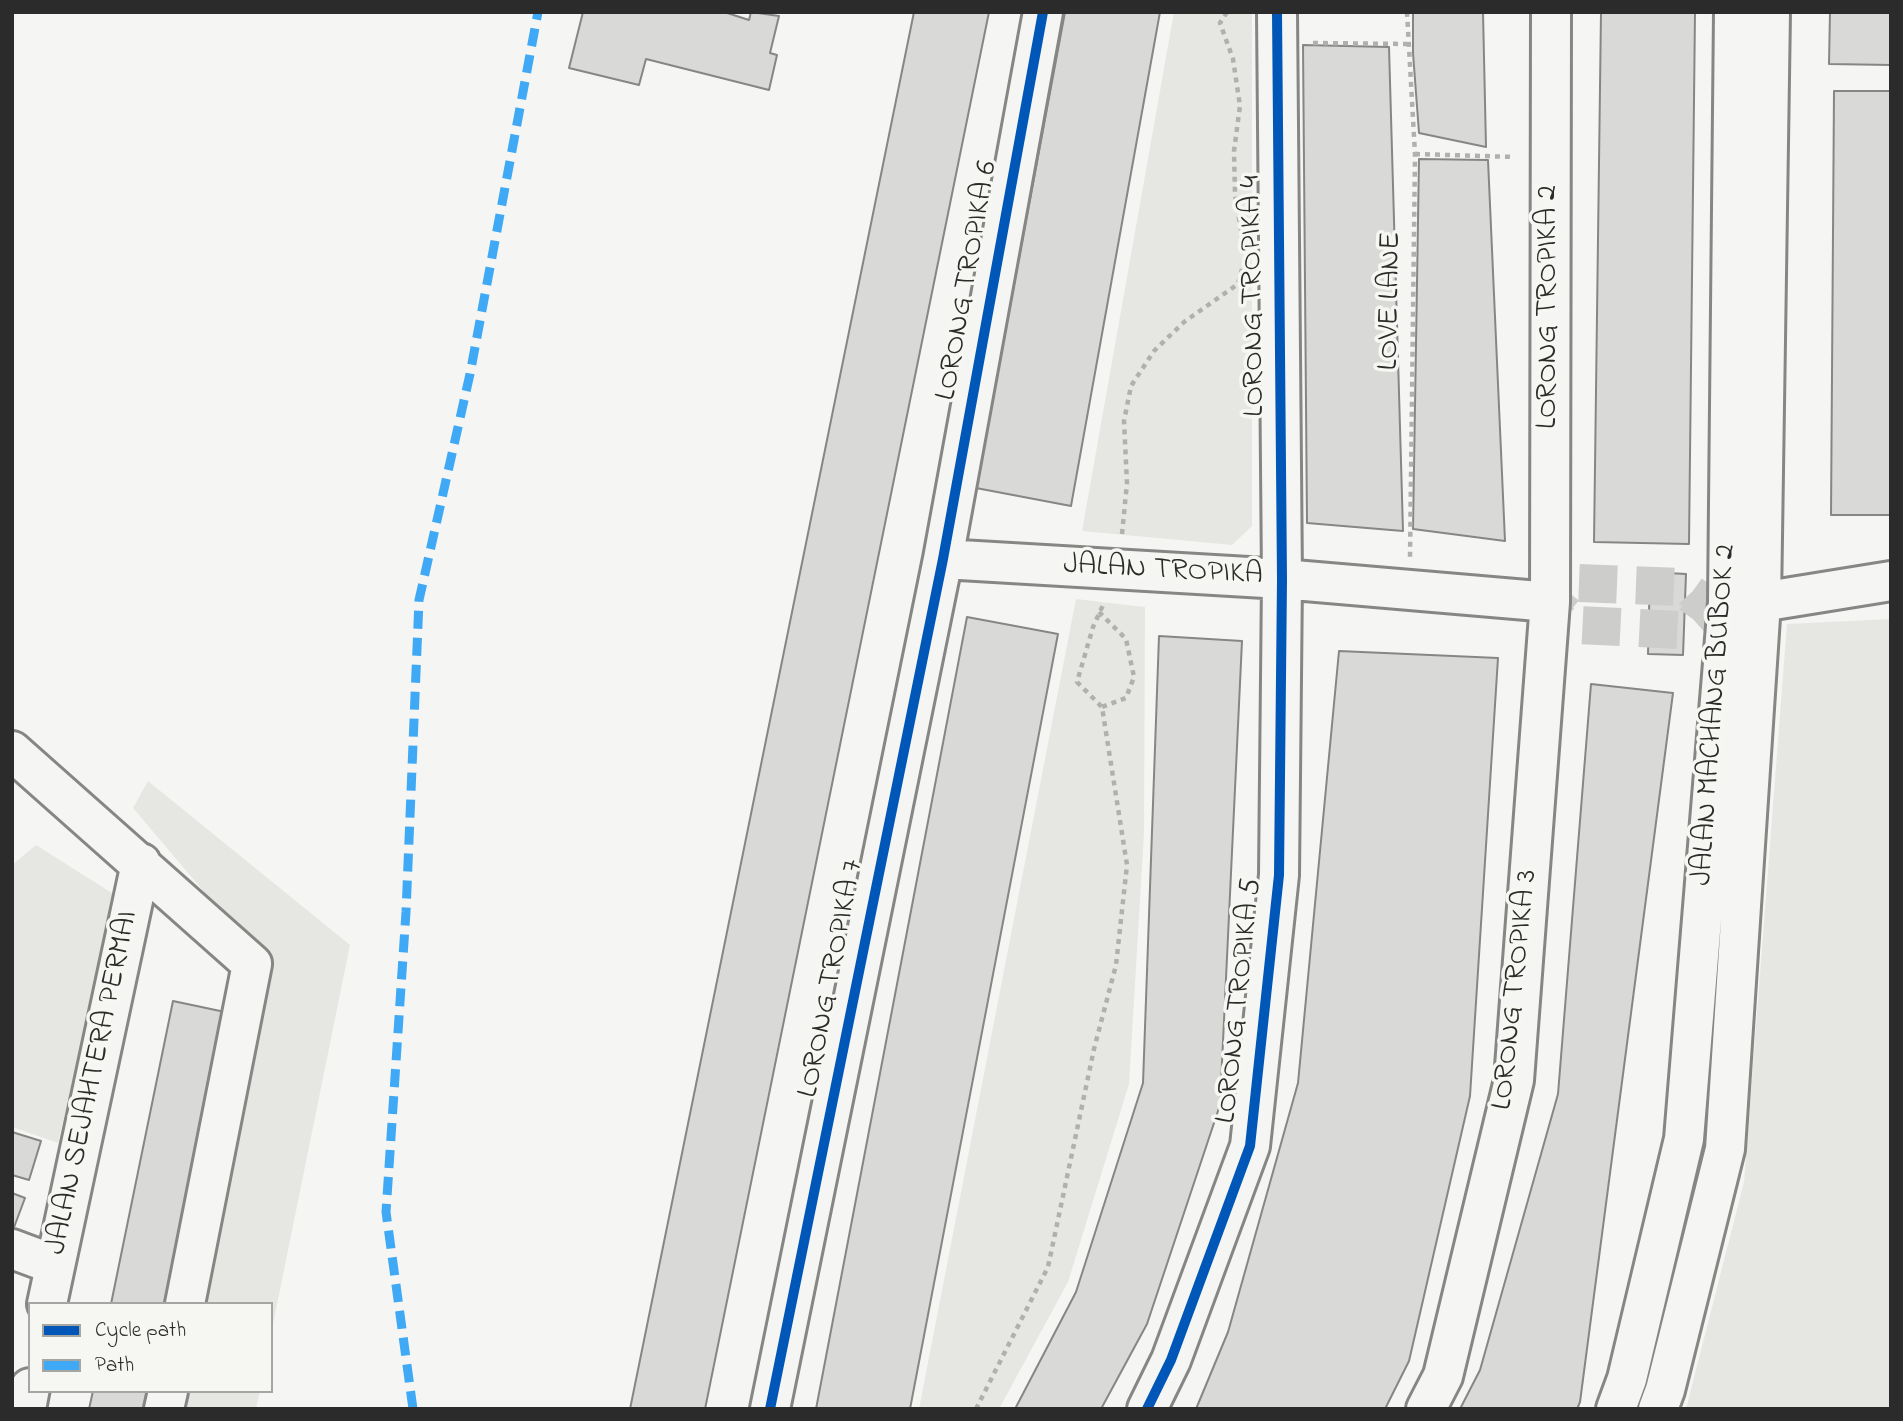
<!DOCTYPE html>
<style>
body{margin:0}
#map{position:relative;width:1903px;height:1421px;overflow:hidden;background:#f5f5f3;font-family:"Indie Flower",sans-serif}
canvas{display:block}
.frame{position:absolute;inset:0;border:14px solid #2b2b2b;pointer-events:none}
.legend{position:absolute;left:28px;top:1302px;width:245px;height:91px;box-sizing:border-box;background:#f6f6f2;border:2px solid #a5a5a2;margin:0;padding:9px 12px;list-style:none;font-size:21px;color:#2b2b2b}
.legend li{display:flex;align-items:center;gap:14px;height:35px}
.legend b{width:35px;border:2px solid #a5a5a2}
</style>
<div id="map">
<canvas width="1903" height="1421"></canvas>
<div class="frame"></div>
<ul class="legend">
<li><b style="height:9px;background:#0057b8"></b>Cycle path</li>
<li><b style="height:9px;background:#3fa9f5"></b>Path</li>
</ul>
</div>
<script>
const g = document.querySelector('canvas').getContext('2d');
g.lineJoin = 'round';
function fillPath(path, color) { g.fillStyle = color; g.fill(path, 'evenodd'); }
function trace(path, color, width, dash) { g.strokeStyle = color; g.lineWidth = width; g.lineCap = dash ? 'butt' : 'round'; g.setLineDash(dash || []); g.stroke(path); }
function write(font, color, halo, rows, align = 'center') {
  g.font = font + ' "Indie Flower",sans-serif'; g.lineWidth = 7; g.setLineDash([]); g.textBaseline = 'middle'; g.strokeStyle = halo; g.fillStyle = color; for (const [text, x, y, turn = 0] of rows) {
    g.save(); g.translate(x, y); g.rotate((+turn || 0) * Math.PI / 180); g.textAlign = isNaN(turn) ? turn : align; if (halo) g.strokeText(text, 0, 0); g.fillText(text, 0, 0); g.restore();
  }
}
const green = new Path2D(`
 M1174,12H1252V526L1232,545L1082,531Z
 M1076,599L1145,607L1144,833L1129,1084L1068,1282L999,1409H919Z
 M1891,619V1409H1686L1744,1182L1787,624Z
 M148,781L350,945L271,1334V1304H200L267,966L133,808Z
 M36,845L115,895L58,1143L12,1127V865Z
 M182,1391H260L256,1409H179Z`);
const building = new Path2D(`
 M583,12H724L749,20L751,12L779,16L770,53L777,55L769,90L646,59L639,85L569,68Z
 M914,12H989L705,1409H630Z
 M1065,12H1160L1071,506L976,488Z
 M1413,12H1483L1486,147L1419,133L1413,53Z
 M1601,12H1695L1689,544L1594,542Z
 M1830,12H1891V65L1829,64Z
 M1303,45L1389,47L1403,531L1307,523Z
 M1834,91H1891V515H1831Z
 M1419,159L1488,160L1505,541L1413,529Z
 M1650,572L1686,574L1683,655L1648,654Z
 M967,617L1058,634L910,1409H816Z
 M1159,636L1242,641L1220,1105L1147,1324L1101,1409H1015L1076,1292L1143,1083Z
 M1339,651L1498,658L1470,1096L1409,1361L1385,1409H1196L1228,1332L1298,1083Z
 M1591,684L1673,693L1580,1402L1577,1409H1460L1480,1370L1558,1094Z
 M173,1001L225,1012L165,1304H111Z
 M12,1132L41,1141L29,1180L12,1175Z
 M12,1193L25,1198L13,1230H12Z
 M93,1391H147L143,1409H89Z`);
const minorTunnel = new Path2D(`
 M1579,583L1681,587L1706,605L1678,630L1579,625L1550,602Z`);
const path = new Path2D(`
 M1227,12L1220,23L1233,59L1240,106L1234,151L1235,195L1241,230
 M1407,12L1415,154L1410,557
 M1313,43L1407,44
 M1415,154L1515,157
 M1122,534L1127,483L1124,421L1131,386L1154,351L1184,322L1238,284L1242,269
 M1099,612L1126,639L1134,677L1126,698L1102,707
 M976,1409L1048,1267L1094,1049L1116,965L1127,865L1102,707L1077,682L1093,627L1104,603`);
const minor = new Path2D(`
 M943,559L1282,579L1550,602
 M1736,602H1761L1891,581
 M12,751L252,964L185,1304
 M12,1249L55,1265
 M47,1304L141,863
 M26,1409L30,1388
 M164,1409L168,1391
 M770,1409L943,559L1043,12
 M1147,1409L1171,1360L1250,1146L1279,875L1282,579L1277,12
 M1426,1409L1443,1376L1514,1080L1550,602L1551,12
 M1616,1409L1627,1379L1684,1139L1728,602L1734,12
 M1658,1409L1665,1390L1725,1149L1761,602L1770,12`);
const quiet = new Path2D(`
 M413,1409L386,1212L406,912L419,600L470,374L538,12`);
const cycleway = new Path2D(`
 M770,1409L943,559L1043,12
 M1147,1409L1171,1360L1250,1146L1279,875L1282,579L1277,12`);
const streetNames = [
 ["LORONG TROPIKA 6",969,281,-80],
 ["LORONG TROPIKA 4",1255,296,-91],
 ["LOVE LANE",1392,301,-89],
 ["LORONG TROPIKA 2",1550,307,-90],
 ["JALAN TROPIKA",1163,572,3],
 ["JALAN MACHANG BUBOK 2",1716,715,-86],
 ["LORONG TROPIKA 7",833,979,-79],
 ["LORONG TROPIKA 3",1517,990,-84],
 ["LORONG TROPIKA 5",1241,1001,-84],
 ["JALAN SEJAHTERA PERMAI",94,1083,-78]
];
fillPath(green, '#e6e6e2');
fillPath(building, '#d9d9d8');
trace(building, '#868685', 2);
trace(minorTunnel, '#cdcdcb', 38, [38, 19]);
trace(minor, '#868685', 44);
trace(path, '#b0b0af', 4.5, [5, 5]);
trace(minor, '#f5f5f3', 38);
trace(quiet, '#3fa9f5', 9, [18, 9]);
trace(cycleway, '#0057b8', 10);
write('30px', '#2b2b2b', '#f6f6f2', streetNames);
</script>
